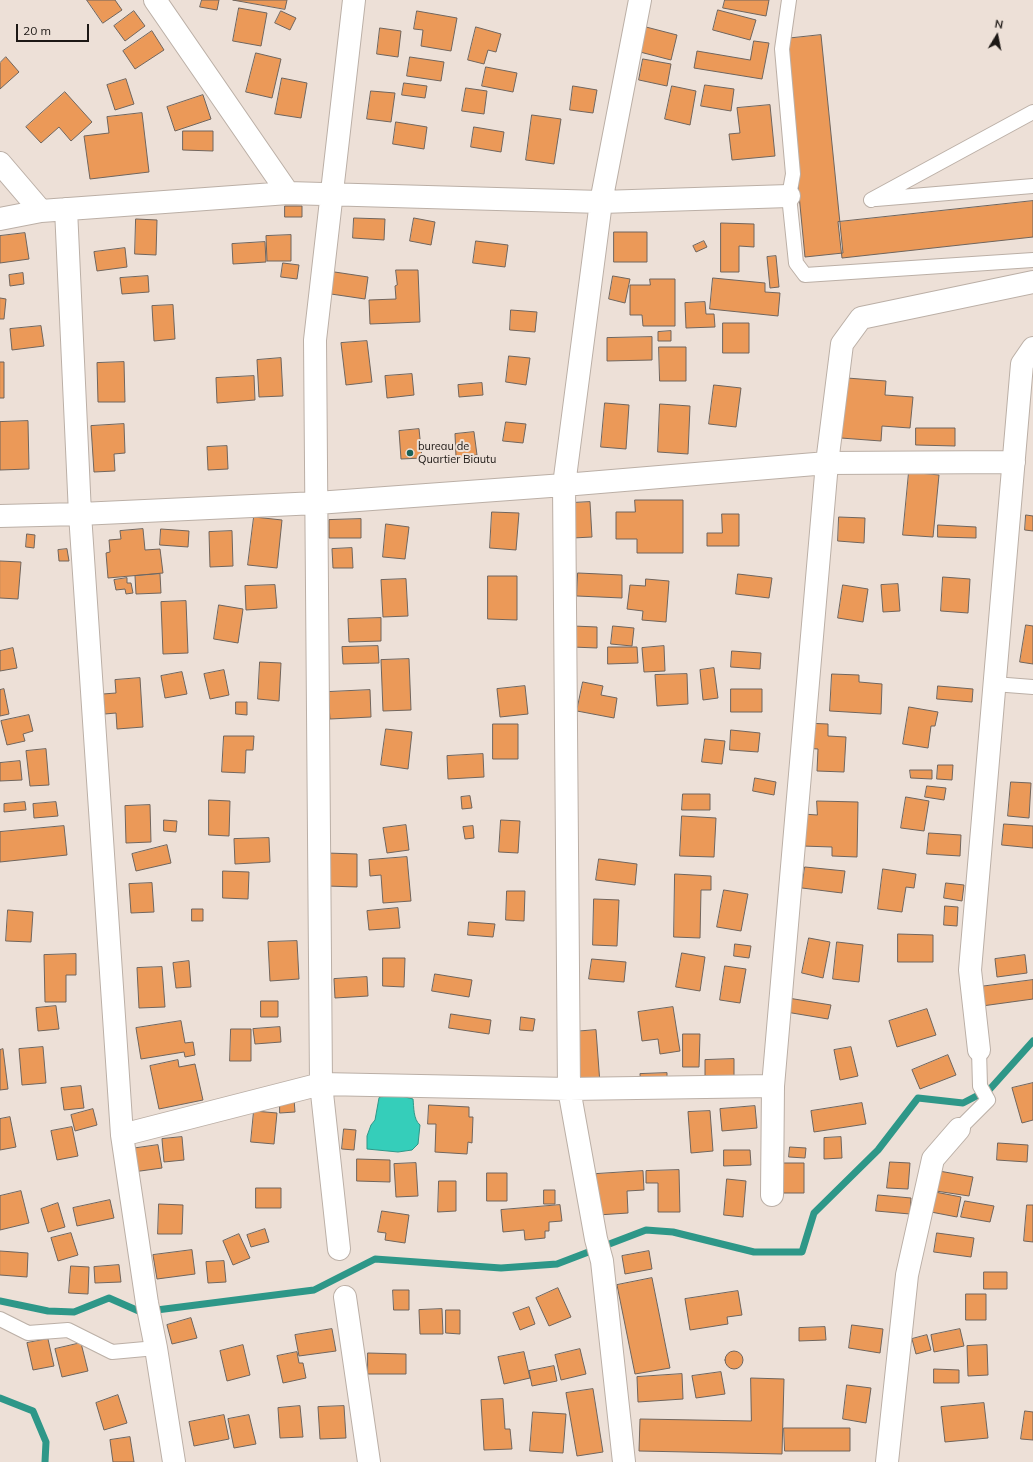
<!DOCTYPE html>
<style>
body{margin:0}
#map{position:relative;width:1033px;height:1462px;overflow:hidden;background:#ede0d7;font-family:Mulish,sans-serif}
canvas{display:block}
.north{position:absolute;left:977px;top:16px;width:40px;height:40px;-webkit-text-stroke:3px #ede0d7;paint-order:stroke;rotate:10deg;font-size:11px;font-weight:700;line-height:16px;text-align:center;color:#1d1815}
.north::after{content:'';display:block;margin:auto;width:14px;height:18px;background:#1d1815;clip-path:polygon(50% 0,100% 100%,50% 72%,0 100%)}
.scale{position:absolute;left:16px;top:24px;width:73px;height:18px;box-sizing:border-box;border:2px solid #1d1815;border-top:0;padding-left:5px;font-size:12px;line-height:14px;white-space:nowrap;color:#1d1815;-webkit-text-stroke:3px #ede0d7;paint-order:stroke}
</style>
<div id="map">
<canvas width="1033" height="1462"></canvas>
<div class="north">N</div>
<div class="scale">20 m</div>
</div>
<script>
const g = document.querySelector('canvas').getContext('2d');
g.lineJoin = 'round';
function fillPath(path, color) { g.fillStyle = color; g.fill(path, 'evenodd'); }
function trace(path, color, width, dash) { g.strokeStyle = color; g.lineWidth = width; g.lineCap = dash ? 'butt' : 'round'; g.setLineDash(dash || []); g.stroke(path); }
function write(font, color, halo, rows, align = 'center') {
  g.font = font + ' Mulish,sans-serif'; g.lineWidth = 4; g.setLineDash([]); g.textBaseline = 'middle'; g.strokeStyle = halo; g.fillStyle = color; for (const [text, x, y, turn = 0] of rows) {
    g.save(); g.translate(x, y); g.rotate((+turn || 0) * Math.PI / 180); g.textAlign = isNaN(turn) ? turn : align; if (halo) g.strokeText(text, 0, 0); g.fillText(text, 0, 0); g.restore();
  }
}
const water = new Path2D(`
 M389,1095L401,1096L413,1099C414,1107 413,1119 420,1125L418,1144L412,1150L398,1152L367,1149V1136L371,1125L375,1120L379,1098Z`);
const stream = new Path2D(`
 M0,1301L48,1311L74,1312L109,1298L141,1312L314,1290L375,1259L501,1268L557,1264L646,1230L673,1232L754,1252H802L814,1213L878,1150L918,1098L963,1103L990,1089L1033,1041
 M0,1398L33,1411L46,1442L45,1462`);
const building = new Path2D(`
 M87,0H115L122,10L103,23Z
 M202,0H219L217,10L200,7Z
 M233,0H287L285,9Z
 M725,0H769L766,16L723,8Z
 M239,8L267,13L261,46L233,41Z
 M718,10L756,20L750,40L713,30Z
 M134,11L145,26L125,41L114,26Z
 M281,11L296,18L290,30L275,23Z
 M417,11L457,18L451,51L421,46L423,30L414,29Z
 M476,27L501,34L496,52L488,50L484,64L468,60Z
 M646,27L677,35L671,60L640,52Z
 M380,28L401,31L398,57L377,54Z
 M152,31L164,50L135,69L123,51Z
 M821,35L843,253L805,257L784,39Z
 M754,41L769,43L762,79L694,68L697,51L750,60Z
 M256,53L281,59L272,98L246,92Z
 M6,57L19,72L0,89V63Z
 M410,57L444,62L441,81L407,76Z
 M643,59L671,64L667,86L639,80Z
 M486,67L517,73L513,92L482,86Z
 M282,78L307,83L301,118L275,114Z
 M126,79L134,104L115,110L107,85Z
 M404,83L427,86L425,98L402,95Z
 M705,85L734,89L731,111L701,106Z
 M573,86L597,90L593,113L570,110Z
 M672,86L696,91L690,125L665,119Z
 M466,88L487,91L484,114L462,111Z
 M371,91L395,93L391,122L367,119Z
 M65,92L92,122L71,141L59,127L41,143L26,127Z
 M203,95L211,119L175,131L167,107Z
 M770,105L775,156L732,160L729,134L740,133L737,108Z
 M142,113L149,172L90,179L84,136L109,133L107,117Z
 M532,115L561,119L554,164L526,160Z
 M396,122L427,127L424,149L393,144Z
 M474,127L504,132L501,152L471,147Z
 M183,131H213V151L183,150Z
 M1033,201V237L842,258L838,222Z
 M285,206H302V217H285Z
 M354,218L385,219L384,240L353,238Z
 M414,218L435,222L431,245L410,241Z
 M136,219L157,220L156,255L135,254Z
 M721,223L754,224V247L739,246V272H721Z
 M614,232H647V262H614Z
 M25,233L29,259L0,263V236Z
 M291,235V261H267L266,236Z
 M476,241L508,245L505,267L473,263Z
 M704,241L707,247L696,252L693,246Z
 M265,242L266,262L233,264L232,244Z
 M125,248L127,267L97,271L94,252Z
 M776,256L779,287L770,288L767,257Z
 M283,263L299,265L297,279L281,277Z
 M396,270H418L420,322L370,324L369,300L396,299L395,286L397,285Z
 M328,271L368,277L365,299L331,294Z
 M23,273L24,284L10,286L9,275Z
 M148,276L149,292L122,294L120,278Z
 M613,276L630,279L625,303L609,299Z
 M713,278L765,283V292L780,293L778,316L710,309Z
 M650,279H675V326H643L642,315H630V285H650Z
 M0,298L6,299L4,319H0Z
 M705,302L706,314H714L715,327L686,328L685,303Z
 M173,305L175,339L154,341L152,306Z
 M511,310L537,312L535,332L510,330Z
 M723,323H749V353H723Z
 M41,326L44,346L12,350L10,329Z
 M671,331V341H658V332Z
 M652,337V360L607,361V338Z
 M367,341L372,382L346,385L341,343Z
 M659,347H686V381H660Z
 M509,356L530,358L526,385L506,382Z
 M281,358L283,396L259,397L257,360Z
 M0,362H4V398H0Z
 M124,362L125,402H98L97,363Z
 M412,374L414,395L387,398L385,376Z
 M254,376L255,400L217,403L216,378Z
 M847,378L886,381L885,395L913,397L910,428L882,426L881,441L841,438Z
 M482,383L483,395L459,397L458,385Z
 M714,385L741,388L736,427L709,424Z
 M605,403L629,405L626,449L601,447Z
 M660,404L690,406L688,454L658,452Z
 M28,421L29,469L0,470V422Z
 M506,422L526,424L523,443L503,441Z
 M124,424L125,453L114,454L115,471L94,472L91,426Z
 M916,428H955V446L916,445Z
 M419,429L422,458L401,459L399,431Z
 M474,432L477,455L456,457L455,434Z
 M227,446L228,469L208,470L207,447Z
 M909,472L939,475L933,537L903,535Z
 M635,500H683V553H637V539H616V512H635Z
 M590,502L592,537L573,538L571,503Z
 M492,512L519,513L516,550L490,548Z
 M722,514H739V546H707V533H722Z
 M1026,515L1033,516V531L1025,530Z
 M254,517L282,520L277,568L248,565Z
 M839,517L865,518L864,543L838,541Z
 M361,519V538H329V520Z
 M386,524L409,527L405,559L383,557Z
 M938,525L976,527V538L938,537Z
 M143,529L145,550L160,549L163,573L108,578L106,553L110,552L109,540L121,539L120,531Z
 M161,529L189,531L188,547L160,545Z
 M232,531L233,566L210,567L209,532Z
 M27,534L35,535L34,548L26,547Z
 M352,548L353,568H333L332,549Z
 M67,549L69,561H59L58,550Z
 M0,561L21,562L18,599L0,598Z
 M578,573L622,575V598L577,596Z
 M160,574L161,593L136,594L135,576Z
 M738,574L772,578L769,598L736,594Z
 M488,576H517V620L488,619Z
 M943,577L970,579L968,613L941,611Z
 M127,578V583H131L133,593L126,594L125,589L116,590L114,580Z
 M406,579L408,616L383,617L381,580Z
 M646,579L669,581L666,622L642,620L643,611L627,609L630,585L645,586Z
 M898,584L900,611L883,612L881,585Z
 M275,585L277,608L246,610L245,586Z
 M843,585L868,589L863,622L838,618Z
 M186,601L188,653L163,654L161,602Z
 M219,605L243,609L238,643L214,639Z
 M381,618V641L349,642L348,619Z
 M1026,625L1033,626V664L1020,662Z
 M573,626L597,627V648L572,647Z
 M613,626L634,628L632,646L611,644Z
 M378,646L379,663L343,664L342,647Z
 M664,646L665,671L644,672L642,648Z
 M608,647H637L638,663L608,664Z
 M13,648L17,668L0,671V651Z
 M732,651L761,653L760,669L731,667Z
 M409,659L411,710L383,711L381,660Z
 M260,662L281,663L279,701L258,699Z
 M714,668L718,698L703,700L700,670Z
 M224,670L229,695L210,699L204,674Z
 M182,672L187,694L165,698L161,676Z
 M687,674L688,704L657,706L655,675Z
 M832,674L859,675V682L882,684L881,714L830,711Z
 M140,678L143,727L117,729L116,713L105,714L103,694L116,693L115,680Z
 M583,682L603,686L601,695L617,698L614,718L577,711Z
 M525,686L528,714L500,717L497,689Z
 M938,686L973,689L972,702L937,699Z
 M4,689L9,714L0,716V690Z
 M731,689H762V712H731Z
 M370,690L371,717L330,719L328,692Z
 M236,702H247V715L236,714Z
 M909,707L938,712L935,726H931L928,748L903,744Z
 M29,715L33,731L23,734L25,741L7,745L1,721Z
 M804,723L828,724V736L846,737L844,772L817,771L818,749L803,748Z
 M493,724H518V759H493Z
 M386,729L412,732L408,769L381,765Z
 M731,730L760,733L758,752L730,750Z
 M224,736H254L253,750H246L245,773L222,772Z
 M705,739L725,741L722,764L702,762Z
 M46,749L49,785L30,786L26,751Z
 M483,754L484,777L448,779L447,756Z
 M20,761L22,780L0,781V763Z
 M938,765H953L952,780L937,779Z
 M910,770H932V779L911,778Z
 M755,778L776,782L774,795L753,791Z
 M1011,782L1031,783L1029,818L1008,816Z
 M927,786L946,788L944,800L925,797Z
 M683,794H710V810H682Z
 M470,796L472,808L462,809L461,797Z
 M906,797L929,801L924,831L901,828Z
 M209,800L230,801L229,836L209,835Z
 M817,801L858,802L857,857L832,856V847L802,846L803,814L817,815Z
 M25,802L26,810L4,812V804Z
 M56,802L58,816L34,818L33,804Z
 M150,805L151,842L126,843L125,806Z
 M682,816L716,818L714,857L680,856Z
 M164,820L177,821L176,832L164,831Z
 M501,820L520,821L518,853L499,852Z
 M1004,824L1033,826V848L1002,845Z
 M406,825L409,850L387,853L383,828Z
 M64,826L67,855L0,862V832Z
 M473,826L474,838L465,839L463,827Z
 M929,833L961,835L960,856L927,854Z
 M269,838L270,862L235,864L234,839Z
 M167,845L171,863L136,871L132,854Z
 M327,853L357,854V887L327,886Z
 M407,857L411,901L383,903L381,875L370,876L369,860Z
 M599,859L637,864L635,885L596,880Z
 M805,867L845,871L842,893L802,888Z
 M883,869L916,874L914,888L906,887L902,912L878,909Z
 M223,871L249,872L248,899L223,898Z
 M675,874L711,876V890H701L700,938L674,937Z
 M152,883L154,912L131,913L129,884Z
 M946,883L964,885L962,901L944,898Z
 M724,890L748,894L741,931L717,927Z
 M507,891H525L524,921L506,920Z
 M594,899L619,900L617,946L593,945Z
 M945,906L958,907L957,926L944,925Z
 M398,908L400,928L369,930L367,911Z
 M192,909H203V921H192Z
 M8,910L33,912L31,942L6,941Z
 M469,922L495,924L493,937L468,935Z
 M898,934L933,935V962H898Z
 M809,938L830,942L823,978L802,973Z
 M297,941L299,979L270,981L268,942Z
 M837,942L863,945L859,982L833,979Z
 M735,944L751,946L749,958L734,956Z
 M682,953L705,957L700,991L676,987Z
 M76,954V975H66V1002H45L44,955Z
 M1025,955L1027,973L997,977L995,959Z
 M383,958H405L404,987L383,986Z
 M592,959L626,962L624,982L589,979Z
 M189,961L191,987L176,988L173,963Z
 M725,966L746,969L740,1003L720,1000Z
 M162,967L165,1007L139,1008L137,968Z
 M435,974L472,980L469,997L432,991Z
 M367,977L368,996L335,998L334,979Z
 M1033,980V999L982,1006L979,987Z
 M788,998L831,1005L828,1019L786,1012Z
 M261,1001H278V1017H261Z
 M56,1006L59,1029L38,1031L36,1008Z
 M673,1007L680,1051L660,1054L658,1039L642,1041L638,1012Z
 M927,1009L936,1035L897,1047L889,1021Z
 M451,1014L491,1020L489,1034L449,1028Z
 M521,1017L535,1019L533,1031L520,1030Z
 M181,1021L185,1043L193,1042L195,1055L185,1057L184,1052L141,1059L136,1028Z
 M280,1027L281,1042L255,1044L253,1029Z
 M231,1029H251V1061H230Z
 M596,1030L600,1084L576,1086L572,1032Z
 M683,1034H700L699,1067H683Z
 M43,1047L46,1083L22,1085L19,1049Z
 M851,1047L858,1076L840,1080L834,1050Z
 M3,1049L8,1089L0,1090V1050Z
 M948,1055L956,1075L920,1089L912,1070Z
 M734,1059V1078L705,1079V1060Z
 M178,1060L179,1067L195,1064L203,1100L159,1109L150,1066Z
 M667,1073V1086H641L640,1074Z
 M1033,1083V1120L1022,1123L1012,1088Z
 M81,1086L84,1108L64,1110L61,1088Z
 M280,1099H294L295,1112L280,1113Z
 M862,1103L866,1124L814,1132L811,1111Z
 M429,1105L469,1107V1117H473L472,1143L468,1142L467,1154L435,1152L436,1124H428Z
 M755,1106L757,1128L722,1131L720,1109Z
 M93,1109L97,1125L75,1131L71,1115Z
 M254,1111L277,1113L274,1144L251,1142Z
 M710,1111L713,1151L691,1153L688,1112Z
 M10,1117L16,1147L0,1150V1119Z
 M72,1127L78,1156L57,1160L51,1131Z
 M344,1129L356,1130L354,1150L342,1149Z
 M182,1137L184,1160L164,1162L162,1139Z
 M841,1137L842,1158L824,1159V1138Z
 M998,1143L1028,1145L1027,1162L997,1160Z
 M158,1145L162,1168L133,1172L130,1149Z
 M790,1147L806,1148L805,1158L789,1157Z
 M724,1150H750L751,1165L724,1166Z
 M357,1159L390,1160V1182L357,1181Z
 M890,1162L910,1163L908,1189L887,1188Z
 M416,1163L418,1196L396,1197L394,1164Z
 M779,1163H804V1193H779Z
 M679,1170L680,1212H658V1183H646V1171Z
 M643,1171L644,1190L627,1191L628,1213L598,1215L596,1174Z
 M939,1171L973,1177L969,1196L936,1191Z
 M487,1173H507V1201H487Z
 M727,1179L746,1181L743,1217L724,1215Z
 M439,1181H456V1211L438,1212Z
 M256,1188H281V1208H256Z
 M544,1190H555V1204H544Z
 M21,1191L29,1223L0,1230V1196Z
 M935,1192L961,1197L957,1217L931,1212Z
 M878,1195L911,1198L910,1214L876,1211Z
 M110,1200L114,1218L77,1226L73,1208Z
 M965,1201L994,1206L990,1222L961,1217Z
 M58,1203L65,1227L48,1232L41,1209Z
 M159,1204L183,1205L182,1234H158Z
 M560,1205L562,1221L549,1222V1231H545V1238L525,1240L524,1230L503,1232L501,1210Z
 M1027,1205H1033V1242L1024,1241Z
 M382,1211L409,1215L405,1243L385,1240L386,1233L378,1232Z
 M265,1229L269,1242L251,1247L247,1235Z
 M71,1233L78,1255L58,1261L51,1238Z
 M937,1233L974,1238L971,1257L934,1252Z
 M239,1234L250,1258L233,1265L223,1241Z
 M192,1250L195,1274L157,1279L153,1255Z
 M0,1251L28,1253L27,1277L0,1275Z
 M649,1251L652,1269L625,1274L622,1256Z
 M224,1261L226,1282L208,1283L206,1262Z
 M119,1265L121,1282L95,1283L94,1267Z
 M71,1266L89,1267L88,1294L69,1293Z
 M984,1272H1007V1289H984Z
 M652,1278L670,1368L635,1374L617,1285Z
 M558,1288L571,1317L549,1326L536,1298Z
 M393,1290H409V1310H394Z
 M738,1291L742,1315L727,1317L728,1324L690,1330L685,1299Z
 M966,1294H986V1320H966Z
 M529,1307L535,1324L520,1330L513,1313Z
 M442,1309L443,1334H420L419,1310Z
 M446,1310H460V1334L446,1333Z
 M191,1318L197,1338L172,1344L167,1325Z
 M852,1325L883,1329L880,1353L849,1348Z
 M825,1327L826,1340L799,1341V1328Z
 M332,1329L336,1351L299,1356L295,1335Z
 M960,1329L964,1346L934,1352L931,1335Z
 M927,1335L931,1350L916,1354L912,1339Z
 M48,1339L54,1366L33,1370L27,1343Z
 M81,1343L88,1371L62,1377L55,1349Z
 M243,1345L250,1375L227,1381L220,1351Z
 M987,1345L988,1375L968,1376L967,1346Z
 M580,1349L586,1374L561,1380L555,1355Z
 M725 1360a9 9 0 1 1 18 0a9 9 0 1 1-18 0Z
 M297,1352L299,1363H303L306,1378L283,1383L277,1356Z
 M524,1352L530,1378L504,1384L498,1357Z
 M368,1353L406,1354V1374H368Z
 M554,1366L557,1381L532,1386L529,1371Z
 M934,1369L959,1370V1383H934Z
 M721,1372L725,1394L696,1398L692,1376Z
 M682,1374L683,1399L638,1402L637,1377Z
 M751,1378L784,1379L782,1454L639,1451L640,1419L751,1421Z
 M847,1385L871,1388L866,1423L843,1419Z
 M593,1389L603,1452L577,1456L566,1393Z
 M118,1395L127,1423L104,1430L96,1403Z
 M503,1399L505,1429H510L512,1449L484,1450L481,1400Z
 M984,1403L988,1438L945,1442L941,1407Z
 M300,1406L303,1437L280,1438L278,1408Z
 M344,1406L346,1438L320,1439L318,1407Z
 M1025,1411L1033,1412V1440L1021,1439Z
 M533,1412L566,1414L563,1453L530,1451Z
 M224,1415L229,1439L194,1446L189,1422Z
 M249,1415L256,1444L234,1448L228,1419Z
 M784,1428H850V1451H785Z
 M130,1437L134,1462H113L110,1440Z`);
const lane = new Path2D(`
 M789,0L782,49L793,174L789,196L796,263L805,275L1033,260
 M876,199L1033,186
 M871,200L1033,112
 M994,684L1033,687
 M959,1129L988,1100L980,1086L979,1050
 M0,1319L28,1333L68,1330L112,1352L156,1348`);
const street = new Path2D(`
 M155,0L288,193
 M0,163L41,211
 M66,209L80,514L122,1135L147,1303L156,1348L174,1462
 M0,219L41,211L288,193L601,202L789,196
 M0,516L80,514L317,503L564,485L827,463L1014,462
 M979,1050L970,970L1022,364L1033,348
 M122,1135L321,1084L569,1089L773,1086
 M772,1195L773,1086L827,463L842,344L861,318L1033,282
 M339,1249L321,1084L315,340L354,0
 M345,1297L369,1462
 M624,1462L602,1261L596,1239L569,1089L564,485L601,202L640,0
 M887,1462L907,1275L933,1159L959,1129`);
const markers = [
 [410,453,4,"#196258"]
];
const poiNames = [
 ["bureau de",418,447],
 ["Quartier Biautu",418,460]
];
fillPath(water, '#35ceba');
trace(water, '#2e9788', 1);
trace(stream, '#2e9788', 7);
fillPath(building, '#eb9958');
trace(building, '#70655d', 1);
trace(lane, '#bbafa6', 16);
trace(street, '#bbafa6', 24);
trace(lane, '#fff', 14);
trace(street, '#fff', 22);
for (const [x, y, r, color] of markers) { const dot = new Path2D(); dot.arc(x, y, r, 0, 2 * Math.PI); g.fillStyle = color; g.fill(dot); trace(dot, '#ede0d7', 1.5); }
write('11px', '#1d1815', '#ede0d7', poiNames, 'left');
</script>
